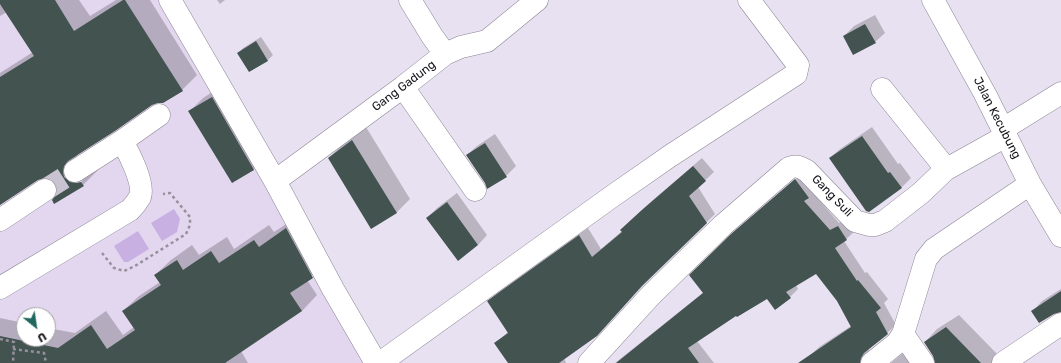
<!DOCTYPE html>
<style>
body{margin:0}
#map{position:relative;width:1061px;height:363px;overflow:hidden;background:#e8e1f1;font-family:Rubik,sans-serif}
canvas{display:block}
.north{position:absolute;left:16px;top:307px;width:40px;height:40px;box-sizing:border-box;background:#fff;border:1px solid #a2a1a3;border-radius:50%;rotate:150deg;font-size:11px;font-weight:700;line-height:16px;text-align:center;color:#17141a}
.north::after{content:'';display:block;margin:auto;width:14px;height:18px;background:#20685e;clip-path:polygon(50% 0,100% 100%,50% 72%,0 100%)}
</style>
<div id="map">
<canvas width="1061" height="363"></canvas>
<div class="north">U</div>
</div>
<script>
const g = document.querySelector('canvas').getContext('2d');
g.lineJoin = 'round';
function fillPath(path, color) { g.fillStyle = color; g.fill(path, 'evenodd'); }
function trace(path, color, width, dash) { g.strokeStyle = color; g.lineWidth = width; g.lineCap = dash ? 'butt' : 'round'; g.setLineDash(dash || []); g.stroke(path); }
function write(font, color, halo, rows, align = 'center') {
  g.font = font + ' Rubik,sans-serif'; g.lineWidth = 4; g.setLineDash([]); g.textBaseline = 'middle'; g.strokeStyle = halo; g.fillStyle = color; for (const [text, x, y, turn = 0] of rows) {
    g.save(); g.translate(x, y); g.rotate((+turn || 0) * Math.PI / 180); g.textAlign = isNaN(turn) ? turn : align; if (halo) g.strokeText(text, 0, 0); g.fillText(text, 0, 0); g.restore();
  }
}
const built = new Path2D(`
 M0,0H174L380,363H0ZM24,315H48V339H24Z`);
const green = new Path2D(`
 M174,209L180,219L177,232L162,241L151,223Z
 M138,231L149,249L128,262H124L114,246Z`);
const shadow = new Path2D(`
 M0,0H79L90,16L116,0H150L197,75L182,90L151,104L78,153L77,156L79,162L97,167L98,170L83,185L57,196L58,189L56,183L51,178L44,177L38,179L0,204V73L33,52L7,12L0,16ZM83,180L80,183L71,184Z
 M217,0H225L220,4Z
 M875,15L885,33L875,42L844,36L854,26Z
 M261,37L273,55L268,60L250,71L238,53L243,48Z
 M225,84L267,156L254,169L232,182L190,111L203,98Z
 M366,127L410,199L396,213L329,158L342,145Z
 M872,127L898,164L900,163L911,178L901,188L830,158L840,149Z
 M495,134L516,166L506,176L486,182L467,155L477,146Z
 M702,158L714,172L698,187L715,214L649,278L564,358L566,363H509L496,343L508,332L488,302L497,293L588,228L601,249L622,231L630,221L653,200Z
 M804,172L813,193L839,223L846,218L855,231L844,241L865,273L867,272L888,299L884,303L896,325L869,349L868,355L872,363H802L819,347L851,326L838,300L816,273L796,285L798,289L790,297H767L737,314L697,341L714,363H615L704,292L741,226Z
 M457,193L487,235L478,245L427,218L437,208Z
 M302,214L327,261L307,280L317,295L302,311L241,351L248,363H0V318L24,323V339H48V328L75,333L106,311L123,335L134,327L123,311L139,296L160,282L155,275L171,260L192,245L199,255L227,237L234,249L269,225L274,232Z
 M1061,289V311H1033L1042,301Z
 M959,315L999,356L997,363H939L925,342L937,329Z
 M911,347L922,363H891Z`);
const building = new Path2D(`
 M0,0H55L74,31L123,0H125L183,91L163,103H158L152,105L115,131L68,161L64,166L63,172L64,177L70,182L76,183L81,182L84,186L54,204L52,200L56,195L57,189L56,183L51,179L45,178L38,180L0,205V77L34,56L0,4Z
 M865,24L876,43L853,55L843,36Z
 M256,41L268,61L249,72L237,53Z
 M212,97L254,170L232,183L188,111Z
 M862,136L888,173L890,172L902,188L869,212L866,211L829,158Z
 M352,140L397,213L371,229L328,158Z
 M485,143L507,177L487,189L485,183L466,155Z
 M693,166L706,181L689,196L707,223L642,286L597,336L559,363H508L494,343L508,333L487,301L579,235L592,257L622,232L620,230L643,209Z
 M795,179L809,198L804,201L830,230L838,226L847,240L835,248L857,281L858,280L881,308L876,312L888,334L864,353L861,358L860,363H798L851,327L837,301L816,274L786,292L791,298L775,310L767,299L737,317L736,316L688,348L699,363H616L703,293L689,275L731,234Z
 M447,202L478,245L458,261L426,218Z
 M286,228L313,278L290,293L302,311L225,363H0V336L58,348L91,325L107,349L135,330L122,311L161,285L154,275L177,260L183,270L211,251L219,263L254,240L259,247Z
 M1061,291V312L1054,314L1039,323L1031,311Z
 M946,327L981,363H935L933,356L924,342Z`);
const minorTunnel = new Path2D(`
 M45,190L75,171`);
const path = new Path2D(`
 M102,253L114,268L124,271L135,266L186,234L190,225V217L170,193L163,194
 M0,339L14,342L13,363
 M13,349L44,353L46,363`);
const minor = new Path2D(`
 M170,0L275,181L333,289L376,363
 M410,0L432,36L445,54
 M933,0L985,94L1030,184L1061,236
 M403,87L475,190
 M1003,129L1061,93
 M945,170L1006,136
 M75,171L122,141
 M275,181L403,87L445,54L461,47L487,41L537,0
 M0,220L45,190
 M0,288L130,210C134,206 137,202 140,197C145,184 129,153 122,141L159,115
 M903,334L926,259L934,249L1030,184
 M380,363L614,195L670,156L796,74L798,65L749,0
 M589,363L651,295L723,225L789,168C797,165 800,167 807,171L855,221L869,225H875L885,221L921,193L945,170L943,165L882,89
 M872,363L897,343L903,334L923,363
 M1003,363L1061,324`);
const streetNames = [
 ["Gang Gadung",404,86,-37],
 ["Jalan Kecubung",997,118,63],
 ["Gang Suli",832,196,46]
];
fillPath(built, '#e2d7ee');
fillPath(green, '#c8b0e2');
fillPath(shadow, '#0003');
fillPath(building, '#425350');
trace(minorTunnel, '#c9c2d1', 22, [22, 11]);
trace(minor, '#8b8493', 23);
trace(path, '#96919d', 2.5, [3, 3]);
trace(minor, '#fff', 22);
write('12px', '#17141a', '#fff', streetNames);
</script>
